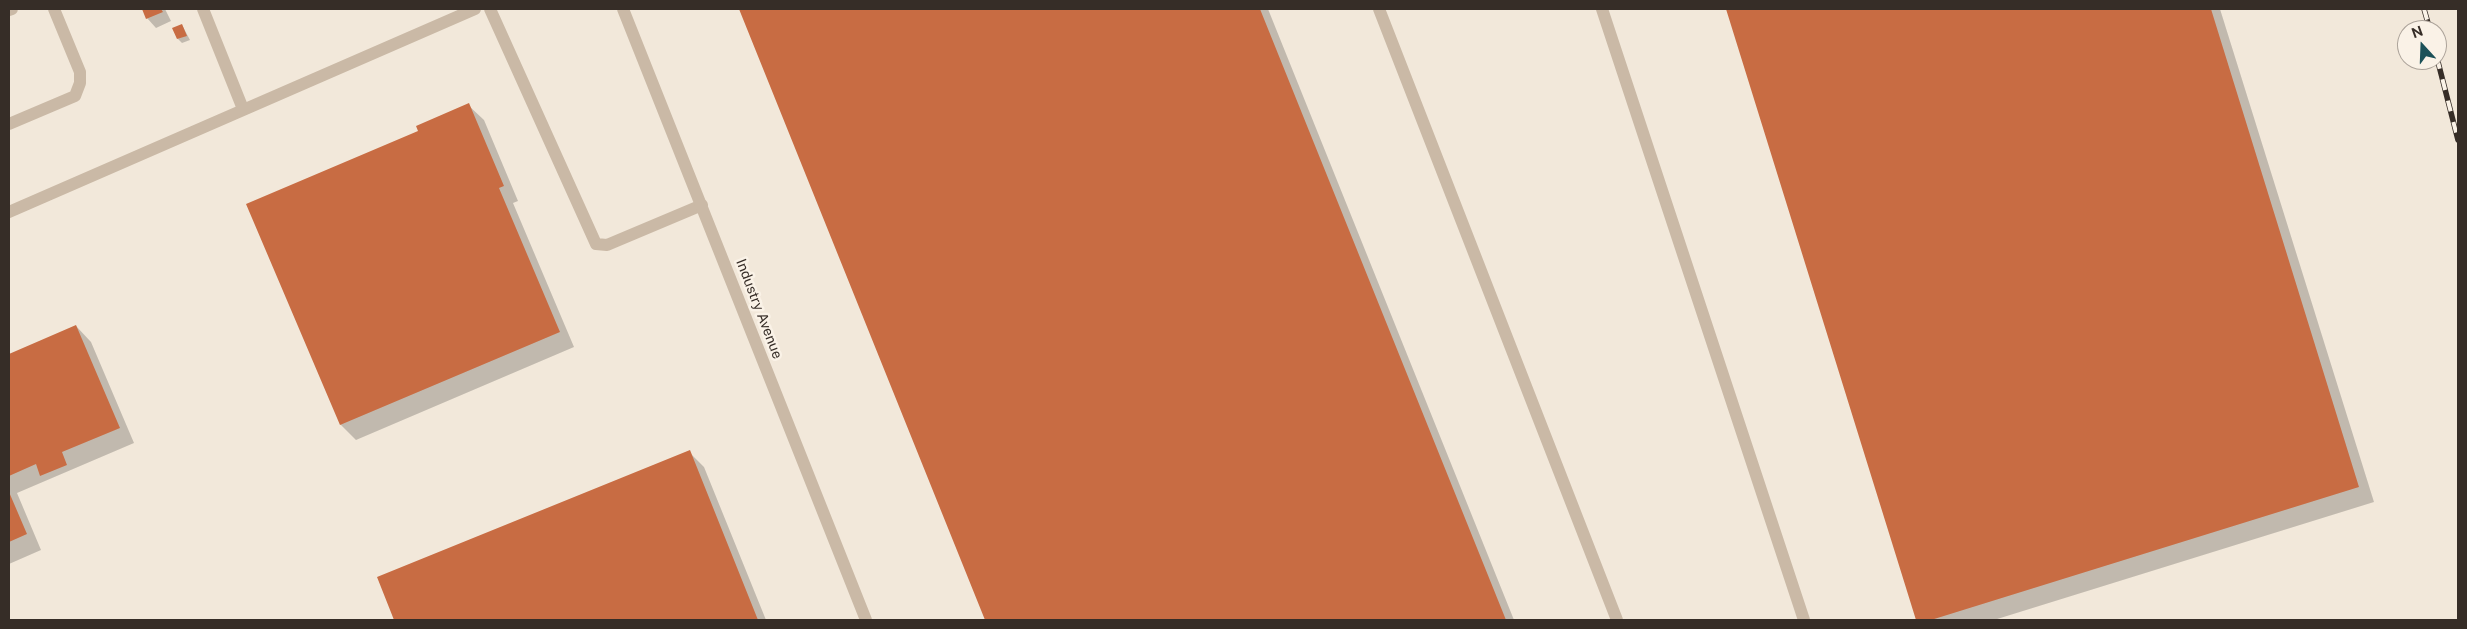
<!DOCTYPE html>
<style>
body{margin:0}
#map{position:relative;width:2467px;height:629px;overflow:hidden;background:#f2e8da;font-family:"Public Sans",sans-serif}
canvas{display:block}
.frame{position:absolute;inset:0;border:10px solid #362d27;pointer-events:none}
.north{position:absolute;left:2397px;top:20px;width:50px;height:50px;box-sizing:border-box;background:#faf2e7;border:1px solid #aca39a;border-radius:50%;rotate:340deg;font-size:14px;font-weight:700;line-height:20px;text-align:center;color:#362d27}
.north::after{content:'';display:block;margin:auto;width:18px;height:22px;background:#1c5158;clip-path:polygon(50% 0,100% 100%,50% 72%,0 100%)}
</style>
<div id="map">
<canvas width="2467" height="629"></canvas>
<div class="frame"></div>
<div class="north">N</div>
</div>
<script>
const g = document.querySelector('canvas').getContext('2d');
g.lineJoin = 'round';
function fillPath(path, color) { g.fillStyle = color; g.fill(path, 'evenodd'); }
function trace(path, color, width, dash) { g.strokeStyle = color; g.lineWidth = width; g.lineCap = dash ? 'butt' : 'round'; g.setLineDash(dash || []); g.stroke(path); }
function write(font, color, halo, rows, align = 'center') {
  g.font = font + ' "Public Sans",sans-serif'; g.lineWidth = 5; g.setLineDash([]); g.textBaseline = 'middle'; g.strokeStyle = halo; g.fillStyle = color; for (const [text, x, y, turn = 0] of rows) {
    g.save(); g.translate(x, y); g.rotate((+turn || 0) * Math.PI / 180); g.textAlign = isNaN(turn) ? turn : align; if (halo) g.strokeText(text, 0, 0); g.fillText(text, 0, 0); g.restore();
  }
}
const shadow = new Path2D(`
 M143,9H165L171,21L156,28L147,18Z
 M740,9H1268L1514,620H986Z
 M1728,9H2220L2374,502L1994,620H1917Z
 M182,25L190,40L182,43L178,39Z
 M468,105L484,120L518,201L513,203L574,347L356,440L341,425L248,205L420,132Z
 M76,326L91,342L134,443L17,493L41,550L9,564V355Z
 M689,452L704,467L766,620H395L378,578Z`);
const building = new Path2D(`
 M142,9H161L163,12L146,19Z
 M739,9H1260L1506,620H985Z
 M1726,9H2211L2359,487L1931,620H1916Z
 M182,24L187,36L177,39L172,28Z
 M469,103L504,186L499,188L560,332L340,425L246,204L418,131L416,126Z
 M76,325L120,428L62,452L67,465L40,476L36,464L9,476V354Z
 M690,450L758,620H394L377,577Z
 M9,492L27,534L9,542Z`);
const service = new Path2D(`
 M203,9L243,109
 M490,9L596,244L607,245L702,205
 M1379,9L1617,620
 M1602,9L1804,620
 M9,10L12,9
 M9,124L75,96L80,83V72L54,9
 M9,212L475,9`);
const minor = new Path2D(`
 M623,9L866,620`);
const rail = new Path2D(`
 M2424,9L2430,30
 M2437,58L2458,140`);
const streetNames = [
 ["Industry Avenue",759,309,69]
];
fillPath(shadow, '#0003');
fillPath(building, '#c86c43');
trace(service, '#cab9a6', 12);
trace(minor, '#cab9a6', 12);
trace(rail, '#362d27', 5.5);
trace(rail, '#faf2e7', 4, [11]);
write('14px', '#362d27', '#faf2e7', streetNames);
</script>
